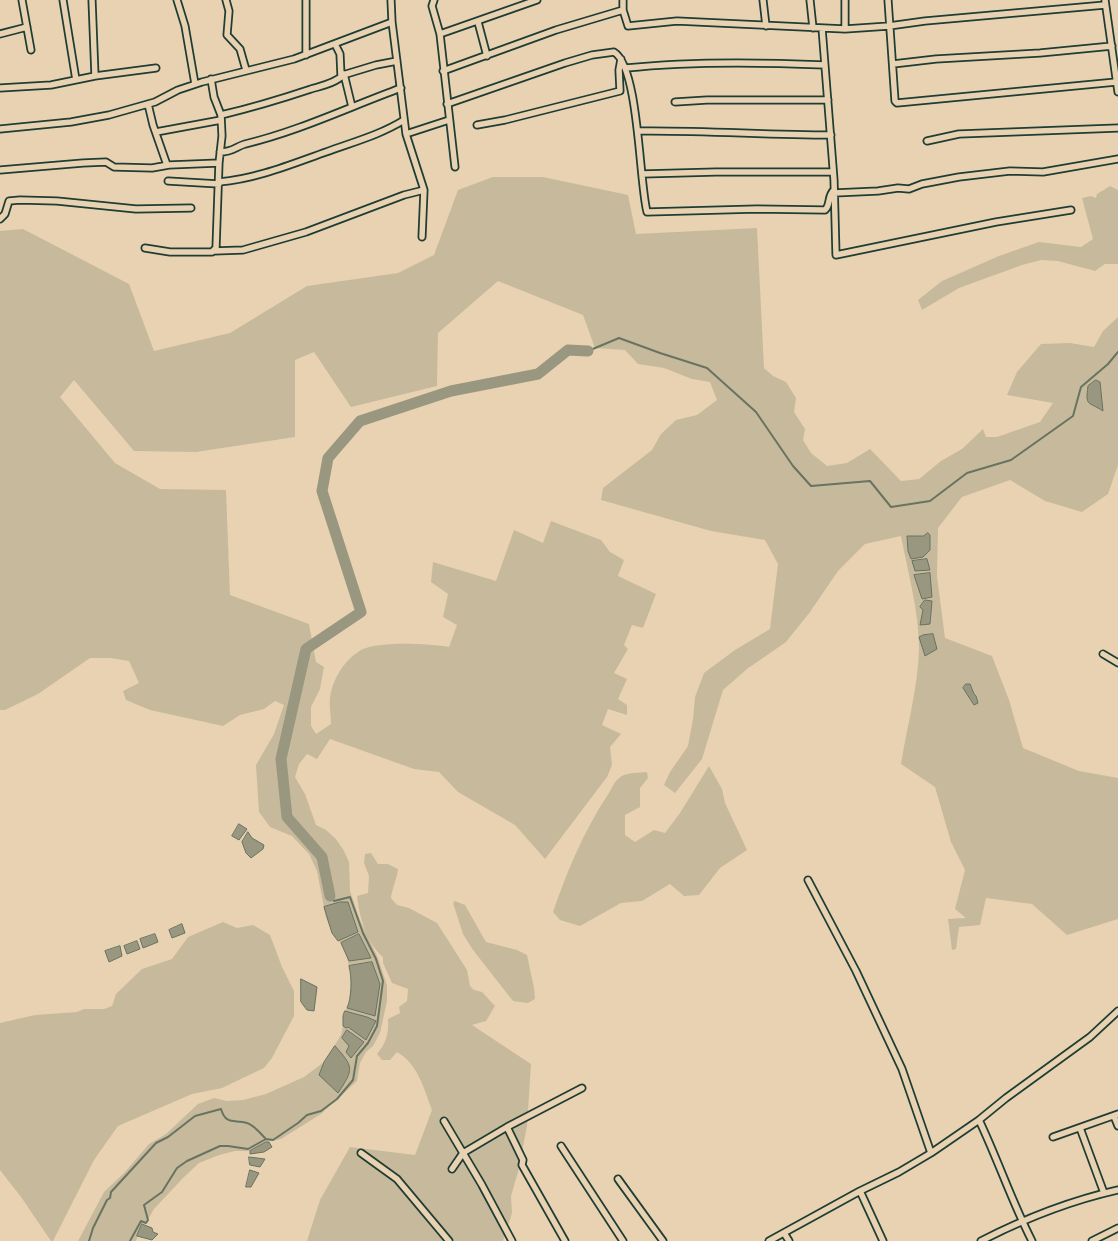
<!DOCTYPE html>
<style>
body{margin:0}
canvas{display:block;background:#e8d2b1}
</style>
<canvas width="1118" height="1241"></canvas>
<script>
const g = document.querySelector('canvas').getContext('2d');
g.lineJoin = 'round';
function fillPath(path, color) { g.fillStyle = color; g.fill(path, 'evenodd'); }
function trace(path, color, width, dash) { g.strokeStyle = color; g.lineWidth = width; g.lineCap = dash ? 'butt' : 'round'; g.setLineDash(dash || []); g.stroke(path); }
const green = new Path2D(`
 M493,177H543L628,195L636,234L757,228L764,368L773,376L786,382L796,398L794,412L805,429L803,440L811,453L827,466L847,463L870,449L901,481L919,479L941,461L962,449L983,429L986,437H997L1040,422L1053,403L1007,395L1017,372L1041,344L1070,343L1094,347L1103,331L1118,317V465L1108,494L1082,512L1045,501L1010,480L962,497L938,528L937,576L945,638L992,656L1009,700L1023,748L1079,771L1118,778V919L1067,935L1032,904L986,898L980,925L959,927L956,949L952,950L948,919L966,918L955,909L965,870L951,842L935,787L901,764C907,726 918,688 919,649C919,611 908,573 901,536L865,544L838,571L810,612L786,642L747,669L723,690L702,759L675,793L664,785L670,772L688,746L693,719L695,697L704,673L735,650L770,629L778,564L765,540L711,531L601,500L603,488L652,450L661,434L676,420L697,415L717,400L710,382L692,379L664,368L638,364L625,350L595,348L583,315L498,281L438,333L437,386L351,407L314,352L295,360V437L196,452L134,451L74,380L60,397L115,463L160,489L226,490L230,595L309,624L316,662L324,667L320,689L311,707V726L316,734L331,724C331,715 329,705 330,697C333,679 343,662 358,652C374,640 429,644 449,647L457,625L443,617L448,594L431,582L433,562L496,581L514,530L543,543L551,521L601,540L610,552L624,560L618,576L656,594L643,628L632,625L624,645L628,649L614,673L627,679L618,699L627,705V715L608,709L602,725L621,734L610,747L612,765L607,777L545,859L515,825L458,792L439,772L414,769L330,739L317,759L307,754L299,764L295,777L305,794L316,825L326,830L336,839L344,851L349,862L350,891L360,920L378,958L384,976L387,986V1001L380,1033L373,1046L366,1052L360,1063L357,1081L321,1114L281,1139L266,1142L250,1151H235L219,1155L199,1163L183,1178L154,1209L146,1223L142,1224L136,1241H78L104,1192L125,1172L149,1144L166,1134L198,1104L214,1098L227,1101L243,1100L266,1094L304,1077L324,1062L341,1035L343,1026V1016L349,1003L351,975L346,953L341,943L332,933L326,918L317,871L309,854L292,836L270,827L259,812L256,765L274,734L284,705L275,701L264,709L240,715L223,726L150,710L126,700L123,691L139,683L129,661L110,658H90L38,694L5,710H0V231L23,229L129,284L154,351L230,333L307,286L398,273L434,255L458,190Z
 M1110,186L1118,190V264H1105L1095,271L1058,261L1041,260L1022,265L959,288L922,310L918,300L942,281L999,256L1039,242L1081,247L1093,239L1082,198L1091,196L1096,198L1097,194Z
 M709,766L722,789L725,803L747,850L720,868L699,895L684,896L670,884L642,901L621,903L580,926L560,920L553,912C567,871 584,831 607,796C611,791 613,783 618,779C624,772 639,773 647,772L648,778L640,788V807L625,815V835L635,842L654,830L665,833L680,813Z
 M371,853L378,864H388L398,869C397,879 392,888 391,898L397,905L409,908L437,923L467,970L470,986L474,990L482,992L495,1006L486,1021L472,1025L531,1064L527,1126L518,1172L511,1196L512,1213L503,1241H307L320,1200L350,1147L415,1155L432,1110C424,1089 418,1064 397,1052L390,1060H382L377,1054C386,1043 389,1034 388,1019L400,1013L399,1007L407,1001L408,989L392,983L383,963V957C367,944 359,916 357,896L368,893L369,876L364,863L365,854Z
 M455,901L465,905L486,942L517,950L527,955L534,988L535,999L528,1003L513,1001L473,950L463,934L453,903Z
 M223,922L237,928L253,925L270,935L282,967L294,991V1016L272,1058L264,1068L222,1088L192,1094L118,1126L94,1160L53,1241H51L21,1197L0,1170V1023L35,1015L77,1012L84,1009H104L112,1006L116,994L142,969L172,959L188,937Z`);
const water = new Path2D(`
 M1096,380L1100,382L1103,411C1088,401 1085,407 1088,386Z
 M928,533L930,535V550L923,557L911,559L908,551L907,536H923Z
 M927,559L930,570L915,571L912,561Z
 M930,573L932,597L922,599L914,575Z
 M925,600L932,601L930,624L920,625L923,610L920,607Z
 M933,634L937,649L925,656L919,637L923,635Z
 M966,684H970L974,694L976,696L978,703L974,705L963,688Z
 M239,824L247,829L239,840L232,836Z
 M248,832L252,838L264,845L263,849L251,858L246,853L242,842Z
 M340,902H348L358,932L338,941L332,933L324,907Z
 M182,924L185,933L172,938L169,930Z
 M155,934L158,942L143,948L140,939Z
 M359,934L371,958L349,961L341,943Z
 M137,941L140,949L127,954L124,946Z
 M120,946L122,956L109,962L105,951Z
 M372,962L380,984L375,1016L347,1008C352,997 352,978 349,966Z
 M301,979L317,987L314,1011L307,1010L301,1002Z
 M345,1011L367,1017L376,1021L366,1040L348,1027L346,1028L343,1026V1016Z
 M347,1030L364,1042L351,1058L346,1052L349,1046L342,1038Z
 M335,1046C354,1067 354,1069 338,1093L319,1075L324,1062Z
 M266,1142H269L272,1147L264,1152L250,1154V1151Z
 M249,1157L265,1159L260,1167L250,1165Z
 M250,1170L259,1173L251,1187H246Z
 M142,1224L152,1228L153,1232L158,1234L152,1240L137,1236Z`);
const stream = new Path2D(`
 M588,351L619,338L660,353L707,368L756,412L793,466L811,486L870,481L891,507L930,501L967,473L1011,460L1073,416L1081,387L1108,364L1118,352
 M89,1241L93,1228L107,1200L110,1198L111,1192L156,1143L168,1137L195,1116L221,1109C226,1126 235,1119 247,1123C254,1125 261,1134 266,1139
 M130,1241L141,1221L146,1223L148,1220L144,1205L162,1192L177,1168L187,1161L220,1146H228L248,1149L266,1139L273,1140L298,1123L307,1115L321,1111L337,1099L353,1080L357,1056L368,1043L377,1026L383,981L376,959L363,933L350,897L334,901L330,896`);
const river = new Path2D(`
 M330,896L322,857L287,817L281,759L306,649L361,612L322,491L328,458L360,421L451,391L538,374L568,350L588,351`);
const minor = new Path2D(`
 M22,0L31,50
 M63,0L76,80
 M92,0L95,76
 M177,0L185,26L195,84
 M226,0L229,11L227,35L240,49L246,70
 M306,0V55
 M391,0L392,22L406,134L424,190L422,237
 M434,0L432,6L440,34L455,167
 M623,0V10L628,26L677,21L845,29L889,26L925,21L1105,5
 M763,0L766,26
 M810,0L813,28
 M888,0L895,101L897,103L1116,82
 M1105,0L1118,92
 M478,22L487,56
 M822,28L834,180L836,255L996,222L1071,210
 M845,29V0
 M0,34L27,27
 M440,34L537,0
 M335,44L340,54L341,76
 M893,64L936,59L1040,53L1112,46
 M626,68C692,61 758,62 825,65
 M443,71L556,30L623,10
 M344,74L352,107
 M0,88L51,85L95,76L156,68
 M675,102L707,100H828
 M148,104L153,125L167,165
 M447,104L565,63L592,55L614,52C639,67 639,181 647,212L757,209L825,210C831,205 827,196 834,190
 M221,115C251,108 281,99 311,89C321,86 336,83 343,75L376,65L397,61
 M477,125L505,120L620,91L619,70L621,59
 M0,129L71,122L109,115L155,102L178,90L202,82L294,59L392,22
 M638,131C702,130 766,135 831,135
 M156,132L221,120
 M406,134L449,120
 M927,141L959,134L1118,128
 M220,152C233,152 235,147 245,144C299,131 349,107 401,88
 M0,170L83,163L106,162L114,167L152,168L169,165L219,163
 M642,174L716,172H833
 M168,181L219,184
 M219,182C256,179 292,164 326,152C353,142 380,135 404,120
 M834,193L878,191L898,188L909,189L922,184L959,177L1010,171L1043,172L1118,159
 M0,219L5,214L9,201L20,200L57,201L136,209L191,208
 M145,248L170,252H212L216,248L219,163L222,136L221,115L214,97L211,79
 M214,251L243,250L306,232L404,195L424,190
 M1103,654L1118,663
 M808,880L856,971L902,1069L931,1153
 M1114,1116L1118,1126
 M979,1120C998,1160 1012,1202 1032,1241
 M444,1121L482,1185L512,1241
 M507,1127L523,1160L522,1165L565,1241
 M1080,1128L1104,1193
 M1053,1137L1118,1114
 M561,1146L623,1241
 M361,1153L397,1179L449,1241
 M452,1169L463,1153L507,1127L582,1088
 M618,1179L663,1241
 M860,1191L883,1241
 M784,1233L789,1241
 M769,1241L860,1191L899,1172L931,1153L979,1120L1006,1098L1090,1037L1118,1011
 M981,1241C1026,1218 1069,1201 1118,1190
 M1092,1241L1118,1228`);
fillPath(green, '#c7ba9c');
fillPath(water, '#999780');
trace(water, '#687362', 1);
trace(stream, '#687362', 2);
trace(river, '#999780', 11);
trace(minor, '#1f3d34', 9);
trace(minor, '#e8d2b1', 5.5);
</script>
